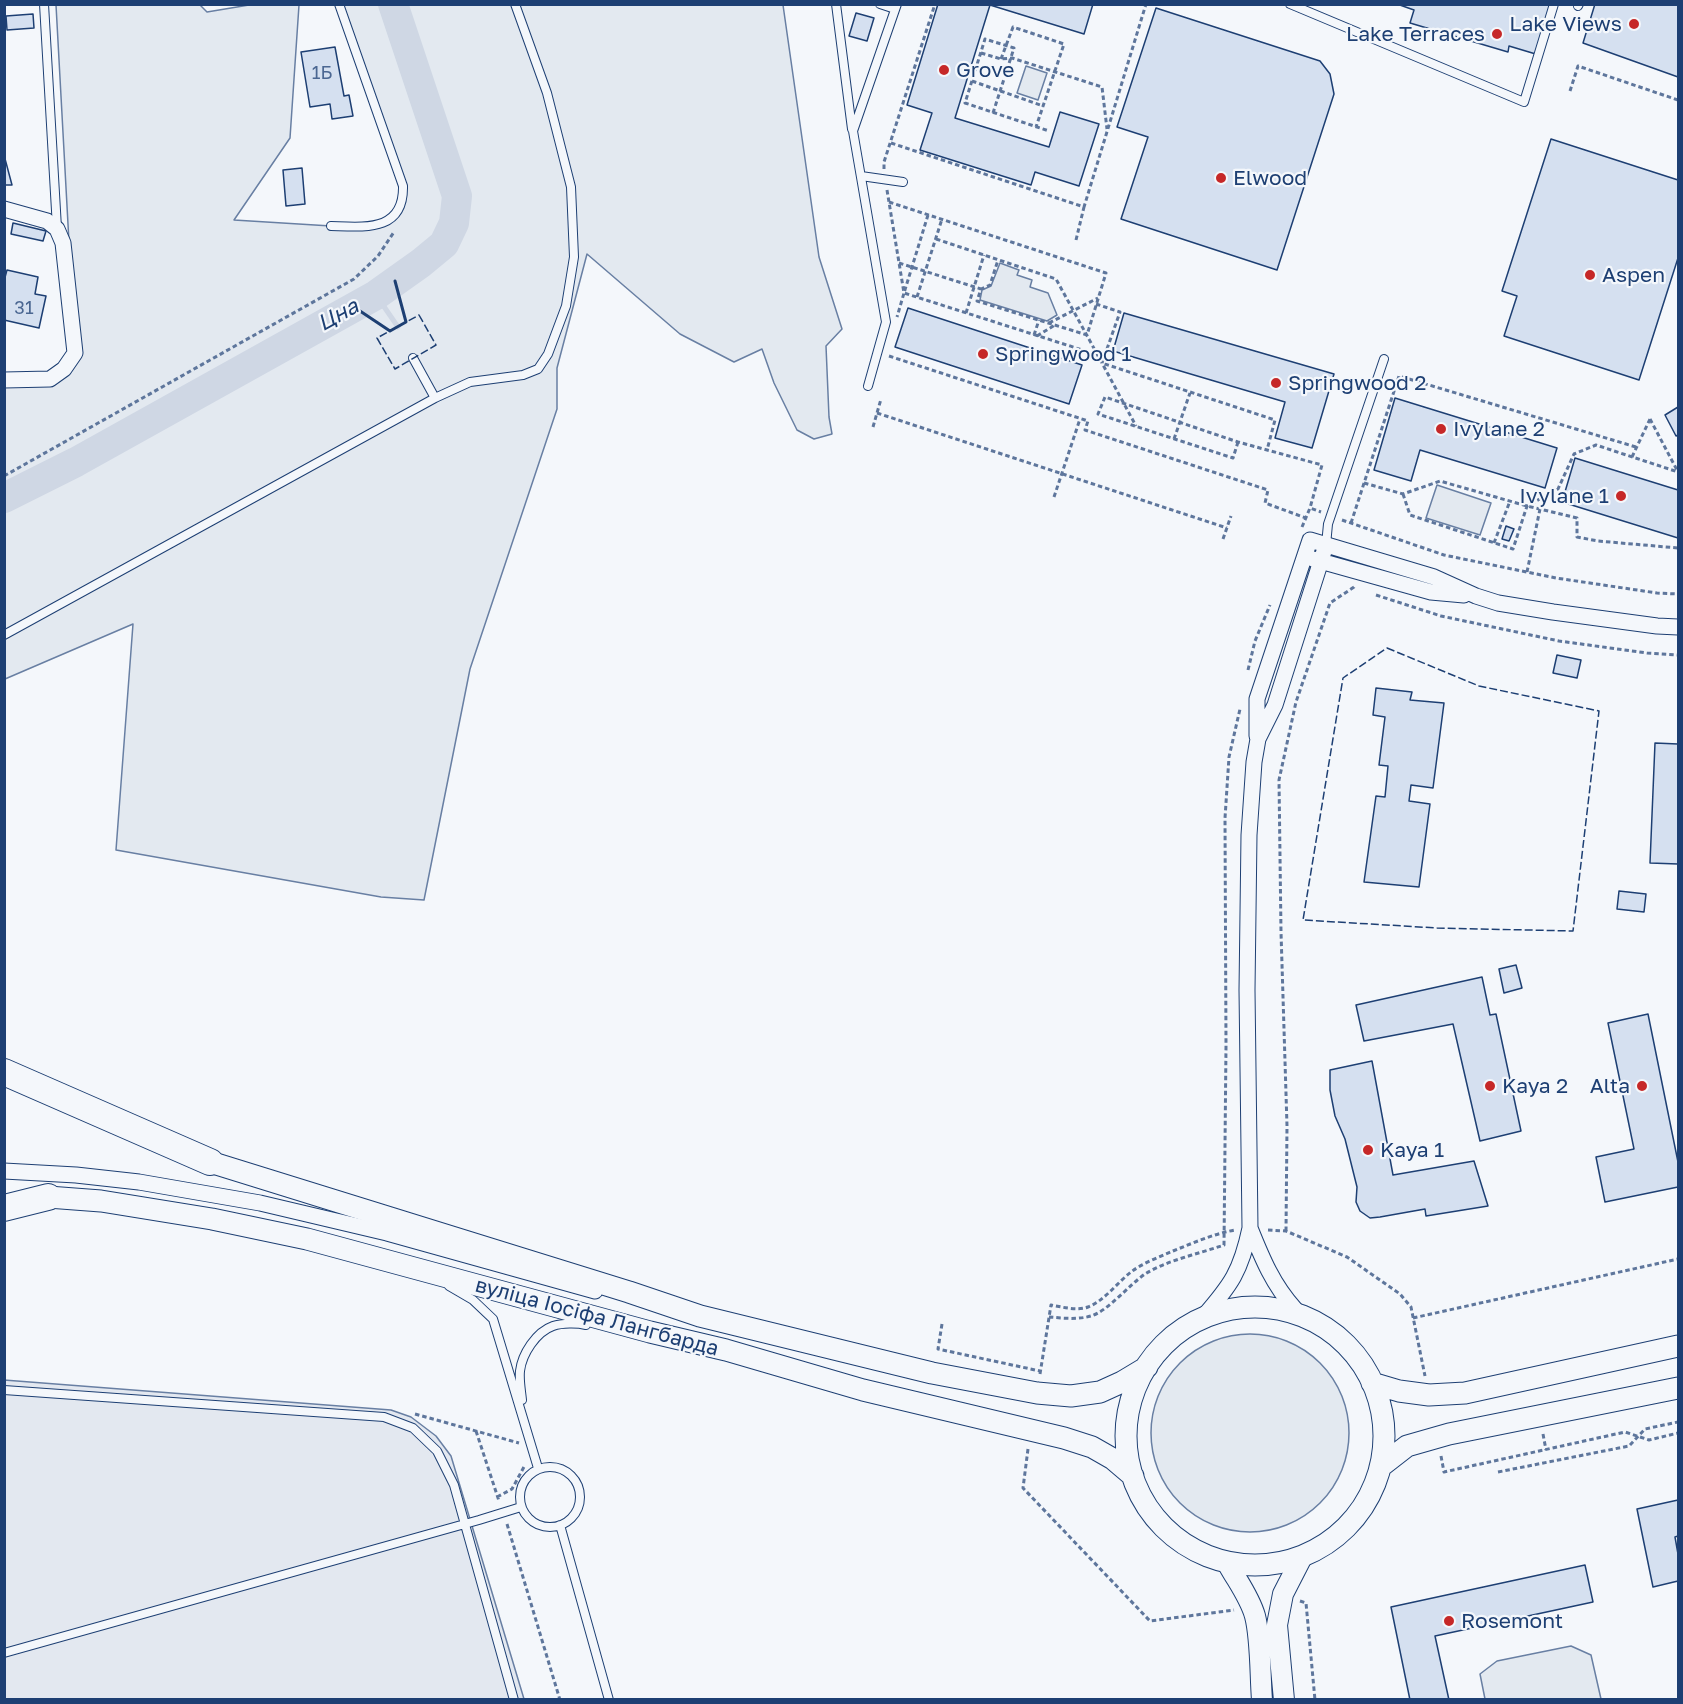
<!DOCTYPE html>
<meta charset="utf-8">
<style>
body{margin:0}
#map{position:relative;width:1683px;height:1704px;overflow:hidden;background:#f4f7fb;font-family:"Golos Text",sans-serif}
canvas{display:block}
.frame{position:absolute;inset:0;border:6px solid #1d3f73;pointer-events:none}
</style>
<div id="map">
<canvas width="1683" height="1704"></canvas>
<div class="frame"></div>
</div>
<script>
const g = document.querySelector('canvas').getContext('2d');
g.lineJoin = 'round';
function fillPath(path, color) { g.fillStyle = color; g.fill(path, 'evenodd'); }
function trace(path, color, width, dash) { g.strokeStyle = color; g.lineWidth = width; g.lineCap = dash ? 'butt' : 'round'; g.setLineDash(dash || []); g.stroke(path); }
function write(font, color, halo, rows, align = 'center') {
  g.font = font + ' "Golos Text",sans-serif'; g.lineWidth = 4.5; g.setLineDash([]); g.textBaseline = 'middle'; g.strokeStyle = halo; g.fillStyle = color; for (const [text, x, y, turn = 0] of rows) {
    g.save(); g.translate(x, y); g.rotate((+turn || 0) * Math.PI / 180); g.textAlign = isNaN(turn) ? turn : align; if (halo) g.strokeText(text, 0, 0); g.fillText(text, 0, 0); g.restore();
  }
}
const green = new Path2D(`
 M199,4L207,12L249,5H299L290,138L234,220L331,226L382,224L398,210L403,186L339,5H783L819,257L842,329L826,346L829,417L832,434L814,439L797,430L774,383L762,349L734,362L680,334L587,254L557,368V409L470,669L424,900L381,897L116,850L133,624L5,679V380L50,379L75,352L56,5Z
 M1026,66L1047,73L1038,100L1017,93Z
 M1000,263L1019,270L1017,275L1032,280L1030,287L1048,293L1057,315L1047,321L980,300L982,290L991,286Z
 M1437,485L1491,503L1480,535L1426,518Z
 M1151 1433a99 99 0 1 1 198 0a99 99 0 1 1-198 0Z
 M1571,1646L1591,1655L1601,1699H1485L1480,1674L1497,1661Z`);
const parking = new Path2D(`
 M4,1380L391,1410L411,1417L436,1436L451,1456L524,1699H5Z`);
const stream = new Path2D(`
 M376,295L398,327`);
const river = new Path2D(`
 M4,498L76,462L376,295L421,263L444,244L454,223L457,196L393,4`);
const building = new Path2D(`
 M938,4H1093L1084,34L990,5L955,118L1049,147L1060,112L1099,124L1079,186L1035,172L1031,185L920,150L932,113L907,105Z
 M1397,4H1554L1539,55L1509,46L1508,52L1410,23L1414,10Z
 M1595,4H1678V77L1583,43Z
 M1156,8L1320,61L1330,74L1334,94L1277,270L1121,219L1148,137L1117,127Z
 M856,13L874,18L867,41L849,36Z
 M33,14L34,28L7,30L6,16Z
 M335,47L344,96L349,95L353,116L332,119L330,104L310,107L301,52Z
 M1551,139L1678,180V258L1639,380L1504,336L1517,296L1502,291Z
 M4,155L12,185H4Z
 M302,168L305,204L286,206L283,170Z
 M13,223L46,231L43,241L11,234Z
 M7,270L38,277L35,294L46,296L39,328L4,320V281Z
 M908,308L1082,365L1069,404L895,347Z
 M1124,313L1334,374L1312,448L1275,438L1285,402L1113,351Z
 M1395,398L1557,448L1545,488L1420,450L1411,481L1374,470Z
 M1678,407V435L1676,436L1665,415Z
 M1575,458L1678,490V538L1562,502Z
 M1506,526L1514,529L1509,541L1502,539Z
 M1557,655L1581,660L1577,678L1553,673Z
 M1376,688L1412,692L1410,700L1444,703L1433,788L1411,785L1409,801L1430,804L1419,887L1364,882L1376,796L1385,797L1388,766L1379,765L1385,717L1373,715Z
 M1655,743L1678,744V864L1650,863Z
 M1619,891L1646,894L1644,912L1617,909Z
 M1516,965L1522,988L1504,993L1499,969Z
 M1482,977L1490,1015L1496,1014L1521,1131L1480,1141L1453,1024L1364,1041L1356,1005Z
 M1648,1014L1678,1162V1187L1605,1202L1596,1157L1634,1149L1608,1023Z
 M1372,1061L1393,1175L1474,1161L1488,1206L1426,1216L1425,1209L1380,1217L1370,1218L1360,1211L1356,1202L1357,1187L1345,1139L1335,1116L1330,1090V1070Z
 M1678,1500V1536L1675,1537L1678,1554V1581L1653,1587L1637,1509Z
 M1585,1565L1593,1602L1435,1636L1449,1700H1410L1391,1607Z`);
const path = new Path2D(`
 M981,53L1001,59L1012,58L1102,87L1107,129
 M1001,59L1013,27L1064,44L1036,127
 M972,81L1043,106
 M1570,91L1578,66L1678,100
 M993,113L1014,48L985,39L965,103L1049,131
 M891,143L1084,207L1146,4
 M884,169V162L935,4
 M887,190L904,293L897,317
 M889,202L1106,273L1087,335L977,301L981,289L990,285L998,260
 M928,215L904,293L1098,355
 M936,239L1056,279L1102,363L1275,420L1267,450
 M1076,240L1084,207
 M899,263L981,289
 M917,297L942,219
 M1096,304L1120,312L1102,363L1136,426
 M966,313L984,255
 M1049,323L1098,298
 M1034,335L1039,320
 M1037,336L1055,325
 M889,356L1088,421L1085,430L1268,490L1265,503L1306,518
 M877,413L1227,528
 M1650,419L1678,472
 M873,427L881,399
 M1174,439L1190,393
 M1238,442L1233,458L1098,414L1105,397L1238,442L1322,465L1310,508
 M1632,457L1650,419
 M4,476L354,279L378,256L394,232
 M1364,483L1403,494L1440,481L1527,506L1577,518V537L1598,541L1678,548
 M1403,494L1410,515L1513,549L1527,506L1558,489L1574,454L1596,445L1678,472
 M1054,497L1080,419
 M1342,520L1444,555L1556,578L1657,593L1678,594
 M1351,523L1399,376L1636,447
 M1302,527L1310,508L1321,512
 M1223,539L1231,516
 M1494,543L1510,501
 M1527,572L1540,509
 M1376,595L1441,616L1559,641L1647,653L1678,655
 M1248,670L1255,641L1270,605
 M1268,1230L1286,1231L1347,1257L1400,1294L1411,1307L1425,1376
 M1286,1231L1287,1126L1281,932L1279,780L1296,702L1330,603L1354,587L1355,585
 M1049,1317C1062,1318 1077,1320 1091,1316C1108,1311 1129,1285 1145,1274C1168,1260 1198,1254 1224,1245L1226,1046L1225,818L1229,757L1240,709
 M1413,1318L1678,1259
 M942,1324L938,1349L1040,1371
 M1040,1374L1051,1305C1062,1307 1077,1311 1088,1307C1104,1301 1117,1283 1131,1272C1143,1263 1159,1257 1173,1251C1193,1243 1213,1234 1235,1230
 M415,1414L519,1443
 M476,1431L499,1501
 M1543,1434L1546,1450
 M1028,1449L1023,1488L1150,1621L1234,1610
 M1441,1456L1444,1472L1625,1432L1649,1440L1678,1433
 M1498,1472L1629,1446L1645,1429L1678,1422
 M497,1497L512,1489L525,1465
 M507,1524L560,1700
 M1300,1601L1306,1603L1315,1700`);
const service = new Path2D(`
 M44,4L57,228
 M836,4L852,129
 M880,4L895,9
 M1290,4L1524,102L1554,4
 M1578,6L1579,4
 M861,176L903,182
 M331,226C365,227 404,232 403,186L339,4
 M413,358L435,398
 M868,386L886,322L853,131L897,4
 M1326,545L1328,524L1384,359
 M4,635L435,398L470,382L523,375L538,369L548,354L566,306L574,257L571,187L547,93L515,4
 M449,1286L473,1300L493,1319L538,1468
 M4,1390L384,1417L413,1428L437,1451L454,1485L514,1700
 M522,1400C521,1390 519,1380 520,1371C522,1354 536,1332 553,1326C562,1323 577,1323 586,1325
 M520 1497a30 30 0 1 1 60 0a30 30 0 1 1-60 0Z
 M560,1525L609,1700
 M4,1653L479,1520L521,1507`);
const minor = new Path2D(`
 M4,209L47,221L57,229L63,243L75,353L64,369L50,379L4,380
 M1313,559L1431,592L1464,595
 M1257,736V699L1310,540L1434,577L1476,596L1498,603L1553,612L1657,626L1678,627
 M4,1171L76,1175L139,1182L260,1203L387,1233L595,1291
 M1250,1228C1262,1258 1273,1285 1295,1309
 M1203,1317C1231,1285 1241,1271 1250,1228L1247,990L1249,835L1254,762L1258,739L1275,705L1326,545`);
const tertiary = new Path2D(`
 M1229,1566C1238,1582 1250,1598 1255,1616C1261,1639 1260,1675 1262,1700
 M1284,1700L1277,1625L1283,1594L1302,1557`);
const secondary = new Path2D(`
 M210,1162L629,1292L700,1316L932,1373L1037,1393L1071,1396L1100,1392L1122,1382L1147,1367
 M48,1197L101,1201L212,1219L307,1239L650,1332L726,1350L863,1390L1064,1438L1092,1447L1113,1459L1133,1476
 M1126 1436a129 129 0 1 1 258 0a129 129 0 1 1-258 0Z
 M1372,1383L1399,1391L1429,1395L1465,1393L1678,1346
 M1380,1467L1407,1446L1449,1434L1678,1388`);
const trunk = new Path2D(`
 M4,1072L210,1162
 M4,1208L48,1197`);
const fence = new Path2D(`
 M419,315L436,345L395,369L377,338Z
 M1387,648L1479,686L1599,711L1573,931L1437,928L1303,920L1343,678Z`);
const wall = new Path2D(`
 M354,307L390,331L406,322L395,281`);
const markers = [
 [1634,24,6,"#c62828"],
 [1497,34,6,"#c62828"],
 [944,70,6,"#c62828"],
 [1221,178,6,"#c62828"],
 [1590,275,6,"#c62828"],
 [983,354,6,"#c62828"],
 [1276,383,6,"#c62828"],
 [1441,429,6,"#c62828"],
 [1621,496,6,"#c62828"],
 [1490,1086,6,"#c62828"],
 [1642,1086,6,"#c62828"],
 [1368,1150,6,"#c62828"],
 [1449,1621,6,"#c62828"]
];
const numberNames = [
 ["1Б",322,73],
 ["31",24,308]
];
const poiNames = [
 ["Lake Views",1622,24,"right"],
 ["Lake Terraces",1485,34,"right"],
 ["Grove",956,70],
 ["Elwood",1233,178],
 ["Aspen",1602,275],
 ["Springwood 1",995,354],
 ["Springwood 2",1288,383],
 ["Ivylane 2",1453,429],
 ["Ivylane 1",1609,496,"right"],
 ["Kaya 2",1502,1086],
 ["Alta",1630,1086,"right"],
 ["Kaya 1",1380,1150],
 ["Rosemont",1461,1621]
];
const streetNames = [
 ["вуліца Іосіфа Лангбарда",597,1317,15]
];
const waterNames = [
 ["Цна",338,315,-29]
];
fillPath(green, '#e3e9f0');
trace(green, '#687fa3', 1.5);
fillPath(parking, '#e3e8f0');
trace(parking, '#687fa3', 1.5);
trace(stream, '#cfd7e4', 5);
trace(river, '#cfd7e4', 30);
fillPath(building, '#d5e0f0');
trace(building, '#1d3f73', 1.5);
trace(service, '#1d3f73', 10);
trace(minor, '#1d3f73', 17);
trace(tertiary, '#1d3f73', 22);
trace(secondary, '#1d3f73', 23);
trace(trunk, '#1d3f73', 28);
trace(path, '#5e769c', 3, [4.5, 3]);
trace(service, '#f4f7fb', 8);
trace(minor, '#f4f7fb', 15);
trace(tertiary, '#f4f7fb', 20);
trace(secondary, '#f4f7fb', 21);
trace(trunk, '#f4f7fb', 26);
trace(fence, '#1d3f73', 1.5, [8, 3]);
trace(wall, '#1d3f73', 3);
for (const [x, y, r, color] of markers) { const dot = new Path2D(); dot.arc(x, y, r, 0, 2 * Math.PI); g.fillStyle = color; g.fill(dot); trace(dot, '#f4f7fb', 2); }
write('18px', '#4b6792', null, numberNames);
write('21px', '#1d3f73', '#f4f7fb', poiNames, 'left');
write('21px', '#1d3f73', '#f4f7fb', streetNames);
write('italic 22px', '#1d3f73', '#f4f7fb', waterNames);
</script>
